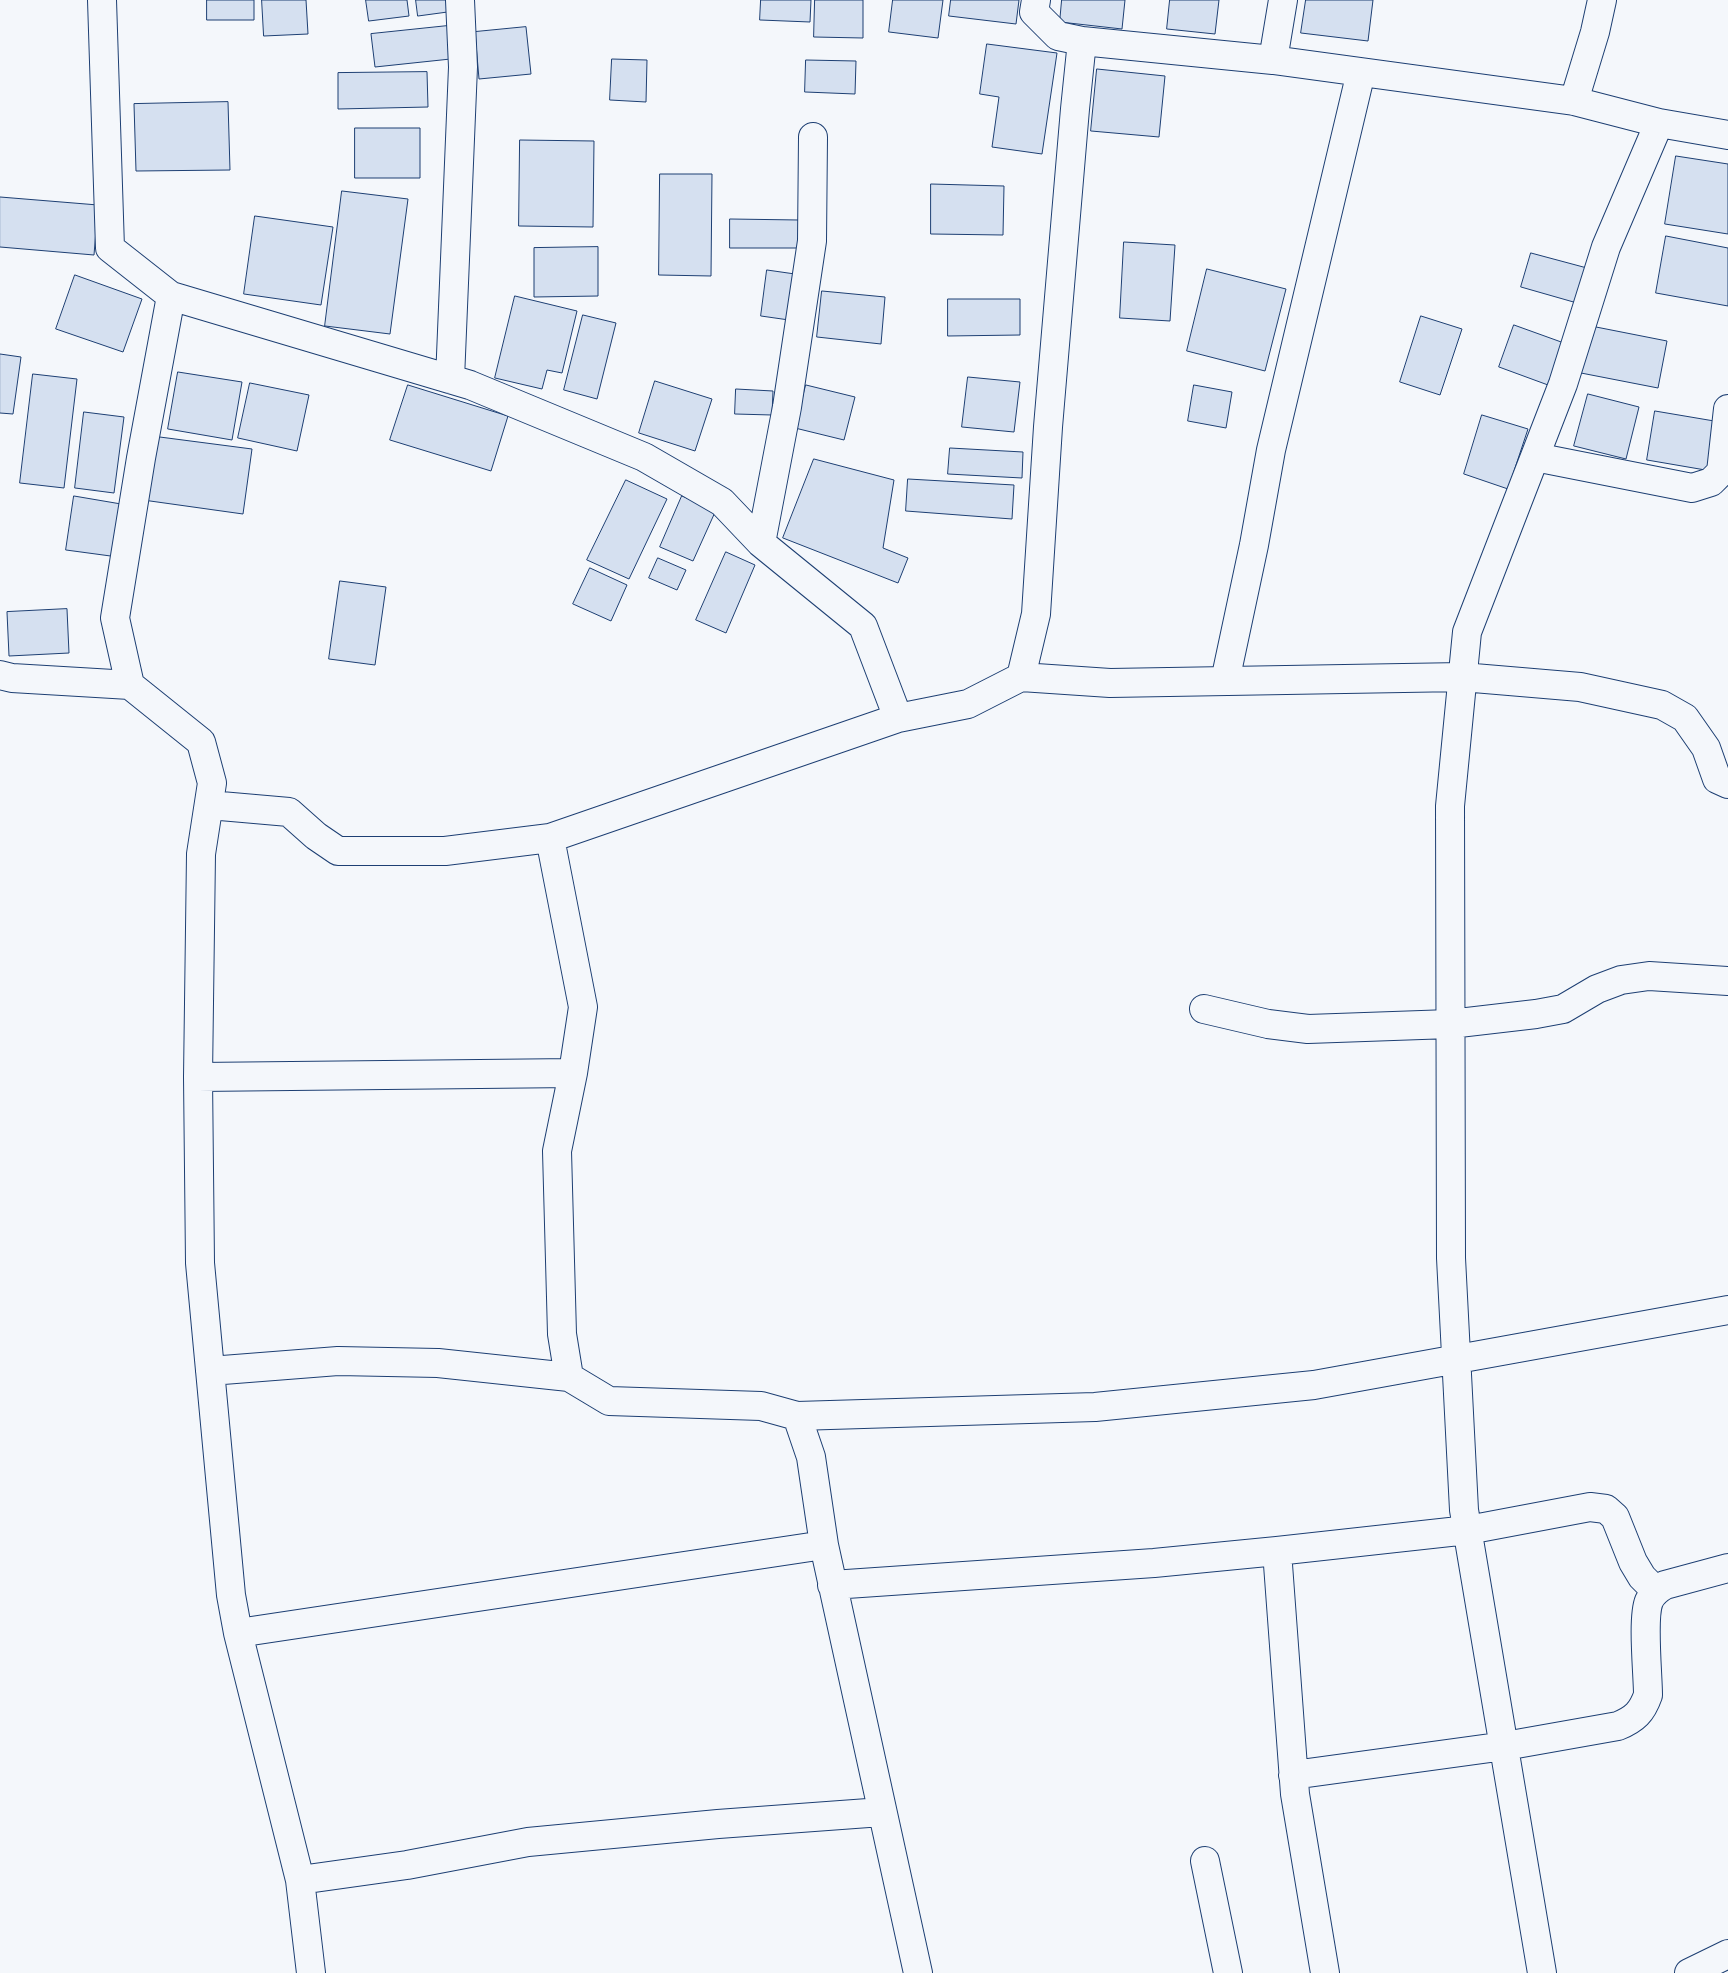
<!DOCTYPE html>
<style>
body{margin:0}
canvas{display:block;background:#f4f7fb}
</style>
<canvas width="1728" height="1973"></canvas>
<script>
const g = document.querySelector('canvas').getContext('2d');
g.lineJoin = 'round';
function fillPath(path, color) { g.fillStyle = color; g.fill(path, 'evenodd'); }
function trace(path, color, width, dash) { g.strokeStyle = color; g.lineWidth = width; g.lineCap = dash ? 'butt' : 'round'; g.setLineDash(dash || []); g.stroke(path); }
const building = new Path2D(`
 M207,0H254V20H207Z
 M262,0H306L308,34L264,36Z
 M366,0H407L409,16L369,21Z
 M416,0H453L455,11L418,16Z
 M761,0H811L810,22L760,20Z
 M815,0H863V38L814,37Z
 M893,0H943L938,38L889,32Z
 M951,0H1019L1016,24L949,16Z
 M1062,0H1125L1122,29L1060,22Z
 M1170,0H1219L1215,34L1167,29Z
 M1306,0H1373L1368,41L1301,33Z
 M457,25L460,58L375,67L371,34Z
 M526,27L531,74L479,79L475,32Z
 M987,44L1057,53L1042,154L992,147L999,97L980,94Z
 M612,59L647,60L646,102L610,100Z
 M806,60L856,61L855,94L805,92Z
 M1097,69L1165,76L1159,137L1091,131Z
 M427,72L428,107L338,109V73Z
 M228,102L230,170L136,171L134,104Z
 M355,128H420V178H355Z
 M520,140L594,141L593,227L519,226Z
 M1676,156L1728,164V234L1665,224Z
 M660,174H712L711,276L659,275Z
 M931,184L1004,186L1003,235L931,234Z
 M342,191L408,199L390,334L325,326Z
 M0,197L98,205L94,255L0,247Z
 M255,216L333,227L321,305L244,294Z
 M730,219L799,220V248H730Z
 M1666,236L1728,248V306L1656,293Z
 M1124,242L1175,245L1170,321L1120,318Z
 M598,247V296L534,297V248Z
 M1531,253L1587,268L1577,303L1521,287Z
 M1207,269L1286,289L1265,371L1187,351Z
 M767,270L795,274L789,320L761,316Z
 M75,275L142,299L123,352L56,329Z
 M822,291L885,297L881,344L817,337Z
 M515,296L577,311L562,373L547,370L542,389L495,378Z
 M948,299H1020V335L948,336Z
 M583,315L616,323L597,399L564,390Z
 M1421,316L1462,329L1440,395L1400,382Z
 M1514,325L1564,343L1548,385L1499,367Z
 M1591,326L1667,341L1658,388L1581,373Z
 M0,354L21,357L13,414L0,413Z
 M178,372L242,382L232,440L168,429Z
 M33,374L77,379L64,488L20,483Z
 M968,377L1020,382L1014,432L962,427Z
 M655,381L712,399L695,451L639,433Z
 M250,383L309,395L297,451L238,438Z
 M408,385L508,416L491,471L390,440Z
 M806,385L855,397L844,440L795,428Z
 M1194,385L1232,392L1226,428L1188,421Z
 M736,389L773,391L772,415L735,414Z
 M1588,394L1639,407L1626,459L1574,446Z
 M1655,411L1726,423L1717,472L1647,460Z
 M84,412L124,417L114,493L75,488Z
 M1482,415L1528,429L1508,489L1464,474Z
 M152,436L252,449L243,514L143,500Z
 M950,448L1023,452L1022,478L948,474Z
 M814,459L894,480L883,548L908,558L898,583L783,538Z
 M908,479L1014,485L1012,519L906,511Z
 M626,480L667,499L629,579L587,560Z
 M74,496L127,505L118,557L66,550Z
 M682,496L716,510L693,561L660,547Z
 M726,552L755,565L726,633L696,620Z
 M658,558L686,570L677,590L649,578Z
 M590,568L627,585L611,621L573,604Z
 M340,581L386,587L375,665L329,659Z
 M67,609L69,653L9,656L7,612Z`);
const minor = new Path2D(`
 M102,0L110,248L171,296L470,385L644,457L722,502L761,543L863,626L898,718L968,704L1021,677L1036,614L1048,427L1075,109L1082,41L1058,36L1034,12L1036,0
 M1082,41L1273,60L1574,101L1659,123L1728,135
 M1273,60L1283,0
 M1574,101L1595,32L1602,0
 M171,296L141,458L115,618L130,685L201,742L212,783L201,854L198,1077L200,1263L231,1595L238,1633L300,1880L311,1973
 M450,379L463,67L460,0
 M1535,457L1692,488L1711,482L1721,472L1728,409
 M761,543L787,407L812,241L813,137
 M0,675L12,678L130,685
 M1021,677L1110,683L1462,677L1580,687L1662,705L1685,718L1706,748L1717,779L1728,784
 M1225,681L1254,545L1271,450L1361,72
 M209,805L289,812L316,836L338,851H445L550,838L898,718
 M550,838L583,1007L573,1073L557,1151L562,1334L569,1377L609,1401L761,1406L797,1416L811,1457L824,1545L918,1973
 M1204,1009L1268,1024L1308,1029L1450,1024L1536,1014L1563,1009L1597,989L1621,980L1649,976L1728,981
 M198,1077L573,1073
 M210,1371L338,1361L438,1363L569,1377
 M797,1416L1095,1407L1314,1385L1728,1310
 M1277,1551L1295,1794L1325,1973
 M832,1585L1154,1563L1277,1551L1468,1530L1590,1507L1606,1509L1615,1517L1633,1562L1642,1577L1656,1591
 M238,1633L824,1545
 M1293,1775L1505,1746L1618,1726C1635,1719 1642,1712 1648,1695C1648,1675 1642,1618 1649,1601C1652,1594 1658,1589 1665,1585L1728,1568
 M1205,1861L1228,1973
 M300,1880L407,1865L528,1842L718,1824L882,1812
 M1542,1973L1464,1510L1451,1258L1450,806L1467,632L1563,384L1606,247L1659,123
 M1689,1973L1728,1954`);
fillPath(building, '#d5e0f0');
trace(building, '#1d3f73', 1);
trace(minor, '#1d3f73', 30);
trace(minor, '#f4f7fb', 28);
</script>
